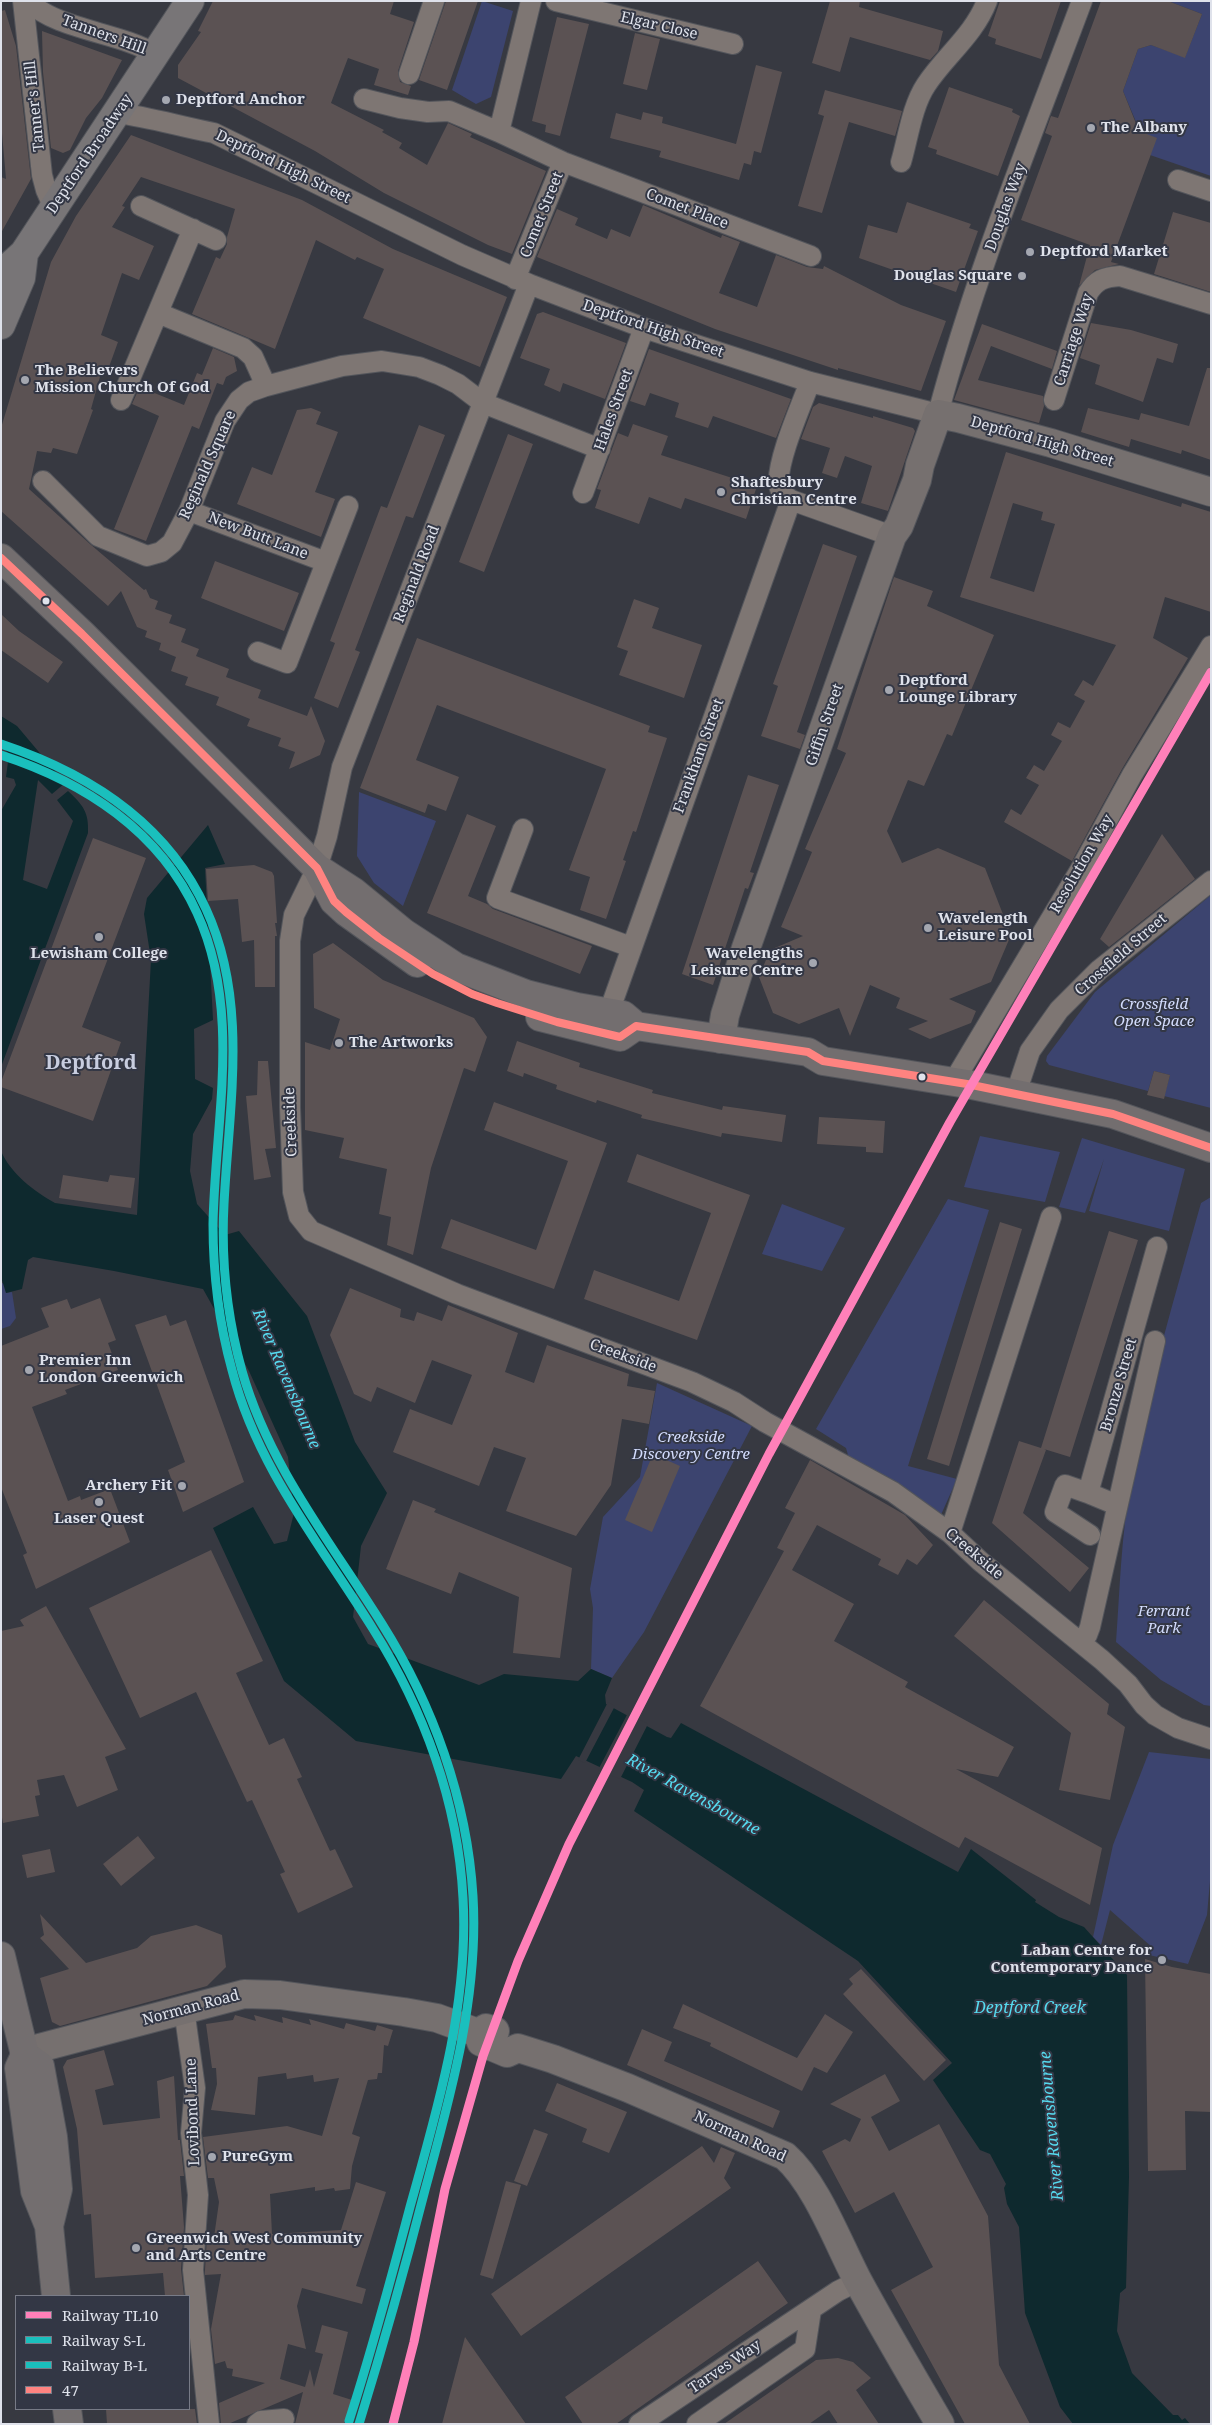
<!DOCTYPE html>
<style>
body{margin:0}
#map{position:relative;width:1212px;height:2425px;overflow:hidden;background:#373941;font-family:"Noto Serif",serif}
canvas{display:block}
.frame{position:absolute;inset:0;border:2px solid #dfe2eb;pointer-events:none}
.legend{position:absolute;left:15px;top:2295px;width:175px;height:115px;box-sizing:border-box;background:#333745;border:1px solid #787b87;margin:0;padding:6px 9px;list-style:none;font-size:15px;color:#dfe2eb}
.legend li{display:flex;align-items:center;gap:10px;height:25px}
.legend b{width:25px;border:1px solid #787b87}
</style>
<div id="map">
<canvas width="1212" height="2425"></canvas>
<div class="frame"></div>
<ul class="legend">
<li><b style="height:6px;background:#ff80b9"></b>Railway TL10</li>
<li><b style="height:6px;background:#1abfbd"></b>Railway S-L</li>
<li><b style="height:6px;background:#1abfbd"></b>Railway B-L</li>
<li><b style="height:6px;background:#ff8380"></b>47</li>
</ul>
</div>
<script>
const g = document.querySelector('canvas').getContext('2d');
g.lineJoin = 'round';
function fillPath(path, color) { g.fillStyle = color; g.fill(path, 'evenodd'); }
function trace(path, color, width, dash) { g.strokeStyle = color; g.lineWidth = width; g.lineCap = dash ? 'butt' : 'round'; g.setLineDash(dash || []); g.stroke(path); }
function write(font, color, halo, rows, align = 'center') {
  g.font = font + ' "Noto Serif",serif'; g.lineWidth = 4; g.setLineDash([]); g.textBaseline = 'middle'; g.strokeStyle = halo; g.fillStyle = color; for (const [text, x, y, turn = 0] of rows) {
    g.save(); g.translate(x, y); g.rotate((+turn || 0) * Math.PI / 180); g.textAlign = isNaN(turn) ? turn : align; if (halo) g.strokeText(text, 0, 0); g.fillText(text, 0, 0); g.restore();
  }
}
const green = new Path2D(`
 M482,1L513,11L491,97L476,104L452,90Z
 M1168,1H1211V176L1150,155L1123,91L1138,49L1151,45L1185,57L1202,14Z
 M359,792L436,821L403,906L374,883L357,856Z
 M1211,895V1108L1164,1096L1170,1075L1154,1071L1148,1091L1049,1065L1046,1061L1047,1056L1095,992Z
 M980,1136L1060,1152L1045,1202L964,1187Z
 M1082,1138L1185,1169L1169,1231L1089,1211L1104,1159L1085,1213L1059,1207Z
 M1211,1197V1706L1204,1705L1161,1680L1116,1642C1120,1589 1121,1535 1131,1483C1147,1388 1175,1296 1201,1203Z
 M948,1199L989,1210L908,1466L957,1479L940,1517L850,1462L846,1448L816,1429Z
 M782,1204L845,1228L822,1271L762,1254Z
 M5,1282L6,1293L12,1292L16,1318L10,1326L1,1329V1284Z
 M657,1383L752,1426L644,1632L612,1678L591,1669L593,1608L590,1589L603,1517L640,1477Z
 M1149,1752L1211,1759V1870L1207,1915L1188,1964L1149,1955L1153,1948L1110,1910L1101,1945L1093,1937L1113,1845Z`);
const water = new Path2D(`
 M1,716L17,726L65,783L52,794L38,780L23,880L47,889L73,821L57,800L68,791C83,805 89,812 88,833L1,1067V811L16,785L14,779L6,777L9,754L1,745Z
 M208,825L225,864L205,868L213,1020L194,1029L195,1079L213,1088L212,1099L193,1134L190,1171L197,1204L225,1235L239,1231L307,1316L355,1442L387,1493L361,1546L353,1617L368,1644L479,1685L504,1674L578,1681L591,1669L612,1678L605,1695L606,1704L667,1737L671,1738L681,1723L958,1872L971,1849L1036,1900L1035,1902L1059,1917L1084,1927L1127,1975L1129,2177L1126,2288L1120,2293L1117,2331L1132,2373L1173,2415H1178L1182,2420L1185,2418L1190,2424H1073L1060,2407L1025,2313L1019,2227L1007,2204L1004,2188L1006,2184L990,2154L980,2150L933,2080L952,2063L858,1961L634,1811L644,1790L632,1782L576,1756L561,1779L356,1741L284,1681L213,1528L253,1507L274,1544L287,1541L294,1513L288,1457L249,1371L203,1289L114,1271L33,1257L28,1260L22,1289L6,1293L1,1277V1151C10,1173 35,1192 55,1203L137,1215L151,960L144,914L147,898Z`);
const pier = new Path2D(`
 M608,1702L615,1706L585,1763L578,1760Z
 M628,1713L648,1724L620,1779L598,1770Z`);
const building = new Path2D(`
 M213,1H394L390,14L414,22L398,71L400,82L411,86L408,95L374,85L379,69L348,58L331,103L384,130L382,132L402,143L399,148L427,165L448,123L472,134L470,137L546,171L512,254L488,245L384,193L315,151L178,78V65L201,32L198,31Z
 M446,1H478L447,90L419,80Z
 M830,1H860L859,7L943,31L938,51L930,60L850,37L840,72L812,63Z
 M1000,1H1061L1041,59L995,44L996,39L988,36Z
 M1101,1H1168L1202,14L1185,58L1151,45L1138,49L1123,91L1139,131L1157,138L1111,262L1119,264L1095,270L1079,286L1090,245L1021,220L1052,136L1045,133L1051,116L1058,118Z
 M5,10L16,46L31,179L1,233V177L6,179L1,122V11Z
 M557,17L589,24L560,136L545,132L546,125L532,121Z
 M42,31L122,60L102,98L86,118L70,150L63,153L51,148L43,72Z
 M635,33L660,39L647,90L623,84Z
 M756,65L782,72L761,153L754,151L751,165L744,163L739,180L659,157L661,151L610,138L616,113L641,120L643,112L663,117L662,123L736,144Z
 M949,87L1013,109L1012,112L1020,116L998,176L936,154L937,150L928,147Z
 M825,90L902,111L895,136L849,122L822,213L798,206L824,116L818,114Z
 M131,135L302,200L393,249L507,297L480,367L363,318L384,269L357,257L355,260L316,240L275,349L192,314L216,257L220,259L227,244V237L235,209L141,177L122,206L125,207L112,227L154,246L139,280L122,273L101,335L118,342L109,367L103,366L91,409L93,410L77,454L53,448L51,453L37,451L29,489L90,544L144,590L146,589L150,598L158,601L155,609L172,615L169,623L186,629L181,642L199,649L196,656L229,669L226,677L261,690L258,698L307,716L311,706L325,741L320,755L289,769L295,752L278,746L281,738L247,726L250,719L216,705L219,697L185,685L188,677L171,671L176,657L159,650L161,643L145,637L147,631L137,627L121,591L108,606L1,511V428L51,262L76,216Z
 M907,202L971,224L969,228L978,231L956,292L859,258L868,225L897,233Z
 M643,205L721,238L722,235L740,242L719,293L757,307L776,255L807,267L823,269L824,266L901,305L946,321L921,391L838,368V370L715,329L537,257L557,209L578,218L575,225L607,239L611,229L630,237Z
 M1173,212L1211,223V292L1154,274Z
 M543,312L626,343L605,399L563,383L560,392L544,385L550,369L520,358L537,314Z
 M1091,323L1131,330L1178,344L1173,363L1157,358L1143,402L1095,384L1100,365L1080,358Z
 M982,324L1057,351L1052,369L991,346L978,380L1043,396L1044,406L1039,423L954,400Z
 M213,348L234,357L237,371L226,377L223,385L217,383L199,429L192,426L146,541L114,529L159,416L132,404L142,382L154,387L152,392L184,405L197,373L202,375Z
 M649,349L791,399L776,438L713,416L708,428L675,417L679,403L650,393L645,406L630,401Z
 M1207,368H1211V460L1182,450L1181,454L1131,439L1129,447L1081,432L1088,408L1139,420L1141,413L1189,426Z
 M819,403L873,418V416L913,428L915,431L888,511L861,503L872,466L845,456L837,478L822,473L830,448L801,439L813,407Z
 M311,408L321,412L316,424L338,432L315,492L335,499L321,537L237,504L252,467L272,475L297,410Z
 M633,424L668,436L661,455L757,486L746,519L685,498L681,509L649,497L639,524L595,508L601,490L597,489L618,433L628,437Z
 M419,425L445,435L413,518L406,516L355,650L360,652L338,708L314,698L335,643L330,641L381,506L387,508Z
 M508,434L533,444L484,572L459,562Z
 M1006,452L1181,507L1182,503L1211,512V612L1165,597L1153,638L1188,658L1122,769L1072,861L1004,822L1011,809L1021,815L1039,785L1026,778L1034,765L1044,771L1062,741L1051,735L1058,722L1070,728L1085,701L1074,695L1083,680L1093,686L1116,645L960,597ZM1013,503L1043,512L1041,520L1055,524L1034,592L990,578Z
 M823,544L857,556L797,732L805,735L800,749L761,736L778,686L773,684Z
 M215,561L299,593L284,631L201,598Z
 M894,577L933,591L927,606L994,635L952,736L947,734L924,786L908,780L887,831L902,863L938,848L985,868L1011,935L991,982L949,999L976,1011L971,1023L930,1039L908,1029L928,1021L896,1008L900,998L870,985L850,1036L839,1008L799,1024L773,1013L759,977L770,950L803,936L781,927L812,852L805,849L846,753L837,749Z
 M634,599L659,608L652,628L702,645L684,698L619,675L628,651L617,647Z
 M1,614L19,631L63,662L48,683L1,650Z
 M417,638L650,726L648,732L667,738L636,832L633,831L623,860L626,861L606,919L580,910L590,877L569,870L606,769L437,705L416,760L459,777L446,811L428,804L425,813L360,788Z
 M748,775L779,785L750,872L754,873L748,889L745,888L713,985L682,974Z
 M467,814L496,826L468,896L487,904L493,909L592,946L580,974L427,913Z
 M1162,834L1195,879L1109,947L1100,939Z
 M93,838L146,858L82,1027L121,1042L93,1121L1,1087V1082Z
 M254,865L272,872L274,876L277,923H275L277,936H275V987H255L254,940L242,942L238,899L208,901L206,869Z
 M333,943L383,980L474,1018L487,1037L475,1072L464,1068L431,1168L413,1255L387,1245L391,1217L379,1214L387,1169L339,1158L344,1138L305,1130V1042L330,1050L340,1019L314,1008L313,954Z
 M517,1041L580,1063L579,1067L653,1090L652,1093L722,1110L723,1106L786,1115L782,1142L722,1133L721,1137L641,1118L642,1115L597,1100L596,1103L556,1089L557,1085L524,1073L523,1077L507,1071Z
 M258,1061H268L276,1148L265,1149L271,1177L254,1180L246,1096L257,1095Z
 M1154,1071L1170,1075L1164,1099L1147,1095Z
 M494,1102L607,1143L554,1289L441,1248L451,1219L536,1250L568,1161L484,1130Z
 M819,1117L885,1121L883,1153L866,1152V1147L817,1144Z
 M637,1154L750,1195L697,1340L584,1299L594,1270L679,1301L711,1213L627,1182Z
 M63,1175L108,1182L110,1175L135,1178L131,1208L59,1198Z
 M1000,1222L1022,1229L949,1466L927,1459Z
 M1109,1231L1138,1240L1070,1457L1044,1449L1046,1450L1023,1513L1089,1568L1070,1592L992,1523L1019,1441L1041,1448Z
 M350,1288L401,1309L400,1317L414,1321L417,1312L442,1321L448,1305L518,1333L505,1372L534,1383L547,1345L629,1374L627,1386L655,1391L649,1424L622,1419L611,1485L576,1536L506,1511L526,1458L494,1447L479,1486L393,1452L410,1409L452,1425L472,1375L432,1360L415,1403L377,1387L371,1402L354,1394L330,1335Z
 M100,1298L116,1340L108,1343L118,1370L65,1390L67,1394L32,1407L68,1501L80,1496L81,1500L110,1489L130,1542L36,1589L23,1555L27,1553L1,1487V1346L49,1327L41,1308L67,1299L71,1309Z
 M166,1315L170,1326L186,1320L244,1482L183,1512L168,1470L185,1462L135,1325Z
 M653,1454L680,1466L652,1532L625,1520Z
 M810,1460L905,1515L933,1545L917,1565L907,1559L898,1575L878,1565L881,1559L817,1525L792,1570L854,1604L834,1641L908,1682L905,1687L1014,1747L998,1777L956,1769L1102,1848L1090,1905L965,1837L959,1848L700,1706L784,1551L777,1548L795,1513L785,1508Z
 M413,1500L436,1509L434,1512L572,1568L560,1658L513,1653L519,1597L459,1572L451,1594L386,1569Z
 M211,1550L263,1661L236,1673L269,1745L284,1738L302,1777L297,1779L330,1851L335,1849L353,1887L298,1913L280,1874L285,1872L252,1800L247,1802L196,1692L140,1718L89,1608Z
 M984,1600L1109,1704L1107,1714L1125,1727L1110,1800L1059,1790L1071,1733L954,1636Z
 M46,1606L126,1749L105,1757L118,1790L77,1807L64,1775L37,1780L40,1795L35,1796L39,1816L3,1823L1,1812V1631L24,1626L20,1620Z
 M138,1836L155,1858L121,1886L103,1864Z
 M50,1849L55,1872L27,1878L22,1855Z
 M40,1914L86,1963L137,1948L151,1936L196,1925L222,1935L226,1967L207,1986L60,2026L52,2022L40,1978L69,1969L40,1938L44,1935Z
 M1145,1959L1172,1967L1211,1974V2112L1185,2111L1186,2170L1148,2171Z
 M861,1969L946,2060L924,2081L843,1994L853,1984L849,1979Z
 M683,2004L797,2058L825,2014L853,2032L827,2073L814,2067L802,2091L710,2046L711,2043L673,2028Z
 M235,2015L256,2021L254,2015L283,2023L282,2017L311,2025L309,2019L344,2029L346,2023L375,2031L377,2025L393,2030L388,2046L384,2045L382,2073H378L377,2079L368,2080L352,2134L360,2137L352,2166L350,2189L335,2191L334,2188L315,2191V2187L270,2194L272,2234L341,2230L356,2182L386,2192L356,2286L366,2289L362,2304L302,2288L297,2306L306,2349L288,2344L280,2379L305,2387L310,2369L314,2387L323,2354L315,2352L322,2325L348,2332L333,2394L352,2400L344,2424H295L303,2392L228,2424H221L219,2403L265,2383L232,2376L233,2369L227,2368L225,2361L215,2364L211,2329L221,2274L205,2275V2270L207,2237H214L219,2202L214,2178H208L203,2137L287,2126L322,2136L339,2078L314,2082L313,2075L287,2079L286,2073L258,2077L255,2115L211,2110L217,2084L216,2068H212L206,2024L233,2020Z
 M642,2029L672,2042L664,2061L780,2111L773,2128L627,2065Z
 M104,2050L114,2085L95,2090L103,2125L160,2118L157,2081L174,2076L178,2140H180L184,2176H180L184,2227L181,2269L184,2296H165L163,2273L95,2278L91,2214L84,2215L77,2129L63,2067L67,2060Z
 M885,2074L900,2101L871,2117L889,2151L939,2124L988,2216L999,2365L1030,2424H965L891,2290L933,2267L894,2192L855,2213L822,2151L845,2139L850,2142L861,2119L830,2104Z
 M557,2083L627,2112L609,2153L582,2142L587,2129L545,2111Z
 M534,2129L548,2134L527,2186L514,2181Z
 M702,2146L714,2163L721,2147L735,2153L724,2178L731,2188L521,2336L491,2294Z
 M506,2181L521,2185L493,2279L480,2275Z
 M758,2261L788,2303L616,2424H583L565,2397Z
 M465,2337L526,2424H442Z
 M838,2358L853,2362L871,2378L856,2390L879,2424H838L829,2410L809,2424H724L816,2360Z
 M106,2409H195L197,2424H107Z`);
const street = new Path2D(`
 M23,1L42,175L46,190L54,208
 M28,1C57,30 119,32 155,54
 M531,1L499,132L563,162L811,256
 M556,1L733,44
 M409,74L434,1
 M364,99L400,108L428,112L449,111L499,132
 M117,113C150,117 181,127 214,133L462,255L529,284L644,328L810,382L938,414C975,274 1031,138 1082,1
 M901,162C908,138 912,106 926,85C945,56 974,35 987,1
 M1178,180L1211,191
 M141,206L216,240
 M515,279L563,162
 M529,284L342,767L327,836L317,868L294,915L290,941V1107L293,1192L299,1216L311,1231L457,1294L692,1382L734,1402L765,1422L893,1492L950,1533L980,1561L1102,1660L1128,1684L1144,1705L1155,1715L1178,1728L1211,1739
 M158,313L243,348L253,357L266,386
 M810,382C801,406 776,462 779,485C780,492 785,496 791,500L892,536
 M121,400L193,229
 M1054,400L1088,293C1096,280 1104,277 1120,276L1211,304
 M43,481L98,536L147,556L161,552L172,543L189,511L225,421L239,400L249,392L266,386L342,366L382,361L419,367L440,375L458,384L483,403L600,449
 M583,493L644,328
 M189,511L326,562
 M258,652L287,663L348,506
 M523,829L497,898L631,947
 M609,1012L791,500
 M954,1081L1079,872L1132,775L1211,646
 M1016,1093L1030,1051L1059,1010L1099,970L1211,881
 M1088,1493L1065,1485L1055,1512L1090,1535
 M1117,1505L1088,1493L1157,1247
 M950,1533L1051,1217
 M1081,1642L1087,1635L1090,1627L1155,1341
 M184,2009L195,2088L191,2133L198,2195L193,2270L209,2424
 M257,2424L261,2421L284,2419
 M639,2424L838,2291L858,2281
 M697,2424L805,2349L811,2310`);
const secondary = new Path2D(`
 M721,1039L725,1015L746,948L892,536L899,526L917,480L920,465L938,414L958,418L1051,443L1211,492
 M478,2033L481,2042L507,2053L518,2048L553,2059L628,2088L785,2156C816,2183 838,2243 858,2281C884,2329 912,2376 940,2424
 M24,2052L244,1994L280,1995L404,2012L437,2018L478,2033L486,2028L495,2031`);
const primary = new Path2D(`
 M1,558L82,634L317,868L334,901L346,912L417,963
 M317,868L354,892L404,933L456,967L526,994L577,1007L623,1015L636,1026L808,1052L823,1061L967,1084L1113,1114L1211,1148
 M540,1017L620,1037L636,1026
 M1,1956L25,2055L40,2066L53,2137L58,2189L49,2226
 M25,2055L19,2068L35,2191L49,2226L56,2296
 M67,2409L69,2424`);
const highway = new Path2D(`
 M1,274L24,253L190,1
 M1,325L21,278L24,253`);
const bus1 = new Path2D(`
 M1,558L82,634L317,868L334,901L346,912L379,938L433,974L472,994L497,1003L557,1022L620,1037L636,1026L808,1052L823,1061L967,1084L1113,1114L1211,1148`);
const rail1 = new Path2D(`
 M393,2424L414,2342L445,2189L483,2056L518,1961L569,1844L769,1454L950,1122L1211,672`);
const rail2 = new Path2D(`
 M1,744C88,773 167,823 206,909C249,1002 229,1105 224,1204C221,1260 227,1317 242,1371C269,1466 330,1541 382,1624C433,1705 467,1799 473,1896C479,1996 451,2094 425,2190C405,2268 383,2346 359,2424`);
const rail3 = new Path2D(`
 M1,755C84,782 160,831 197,913C242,1011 215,1120 213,1224C213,1273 219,1323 232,1370C257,1468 321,1545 373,1629C424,1710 458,1802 463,1898C469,2004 438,2107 410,2207C391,2279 372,2350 349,2421`);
const markers = [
 [166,100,5,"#a4a7b0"],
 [1091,128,5,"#a4a7b0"],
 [1030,252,5,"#a4a7b0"],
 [1022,276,5,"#a4a7b0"],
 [25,380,5,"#a4a7b0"],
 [721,492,5,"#a4a7b0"],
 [46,601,4.5,"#dfe2eb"],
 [889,690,5,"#a4a7b0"],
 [928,928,5,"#a4a7b0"],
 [99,937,5,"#a4a7b0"],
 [813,963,5,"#a4a7b0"],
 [339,1043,5,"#a4a7b0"],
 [922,1077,4.5,"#dfe2eb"],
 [29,1370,5,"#a4a7b0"],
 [182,1486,5,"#a4a7b0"],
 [99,1502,5,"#a4a7b0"],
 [1162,1960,5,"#a4a7b0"],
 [212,2157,5,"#a4a7b0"],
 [136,2248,5,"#a4a7b0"]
];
const streetNames = [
 ["Elgar Close",659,26,13],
 ["Tanners Hill",104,35,20],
 ["Tanner's Hill",35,106,-96],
 ["Deptford Broadway",90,154,-56],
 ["Deptford High Street",283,167,26],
 ["Douglas Way",1006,207,-70],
 ["Comet Place",687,209,21],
 ["Comet Street",542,215,-68],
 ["Deptford High Street",653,329,19],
 ["Carriage Way",1074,340,-72],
 ["Hales Street",614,410,-70],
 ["Deptford High Street",1042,442,16],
 ["Reginald Square",208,465,-66],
 ["New Butt Lane",258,536,21],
 ["Reginald Road",417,574,-69],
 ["Giffin Street",825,725,-71],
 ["Frankham Street",699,756,-70],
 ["Resolution Way",1082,864,-60],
 ["Crossfield Street",1121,955,-41],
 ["Creekside",291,1122,-92],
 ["Creekside",623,1356,20],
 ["Bronze Street",1119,1385,-74],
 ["Creekside",974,1554,40],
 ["Norman Road",191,2008,-15],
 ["Lovibond Lane",193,2112,-92],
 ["Norman Road",740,2137,25],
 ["Tarves Way",725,2367,-34]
];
const poiNames = [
 ["Deptford Anchor",176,100],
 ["The Albany",1101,128],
 ["Deptford Market",1040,252],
 ["Douglas Square",1012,276,"right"],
 ["The Believers",35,371],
 ["Mission Church Of God",35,388],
 ["Shaftesbury",731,483],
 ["Christian Centre",731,500],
 ["Deptford",899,681],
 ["Lounge Library",899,698],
 ["Wavelength",938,919],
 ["Leisure Pool",938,936],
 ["Lewisham College",99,954,"center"],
 ["Wavelengths",803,954,"right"],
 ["Leisure Centre",803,971,"right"],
 ["The Artworks",349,1043],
 ["Premier Inn",39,1361],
 ["London Greenwich",39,1378],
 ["Archery Fit",172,1486,"right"],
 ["Laser Quest",99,1519,"center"],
 ["Laban Centre for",1152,1951,"right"],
 ["Contemporary Dance",1152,1968,"right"],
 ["PureGym",222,2157],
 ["Greenwich West Community",146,2239],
 ["and Arts Centre",146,2256]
];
const parkNames = [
 ["Crossfield",1154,1005],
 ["Open Space",1154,1022],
 ["Creekside",691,1438],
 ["Discovery Centre",691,1455],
 ["Ferrant",1164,1612],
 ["Park",1164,1629]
];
const waterNames = [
 ["River Ravensbourne",286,1379,67],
 ["River Ravensbourne",693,1795,29],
 ["Deptford Creek",1030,2008],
 ["River Ravensbourne",1052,2126,-95]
];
const districtNames = [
 ["Deptford",91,1063]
];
fillPath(green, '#3c446f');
fillPath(water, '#0e292e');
fillPath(pier, '#373941');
fillPath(building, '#5b5253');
trace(street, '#53555b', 22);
trace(secondary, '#53555b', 30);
trace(primary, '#53555b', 30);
trace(highway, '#53555b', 30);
trace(street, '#7e7673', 20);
trace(secondary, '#76706f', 28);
trace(primary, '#736e6f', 28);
trace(highway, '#787577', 28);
trace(bus1, '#ff8380', 8);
trace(rail1, '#ff80b9', 9);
trace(rail2, '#1abfbd', 9);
trace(rail3, '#1abfbd', 9);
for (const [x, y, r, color] of markers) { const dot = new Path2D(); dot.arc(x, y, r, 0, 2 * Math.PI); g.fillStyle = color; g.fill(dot); trace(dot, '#333745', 2); }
write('15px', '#dfe2eb', '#333745', streetNames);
write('bold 15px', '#dfe2eb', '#333745', poiNames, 'left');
write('italic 15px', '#d3dcfd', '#333745', parkNames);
write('italic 16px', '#56dbf0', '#333745', waterNames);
write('bold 20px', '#c8cddf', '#333745', districtNames);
</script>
